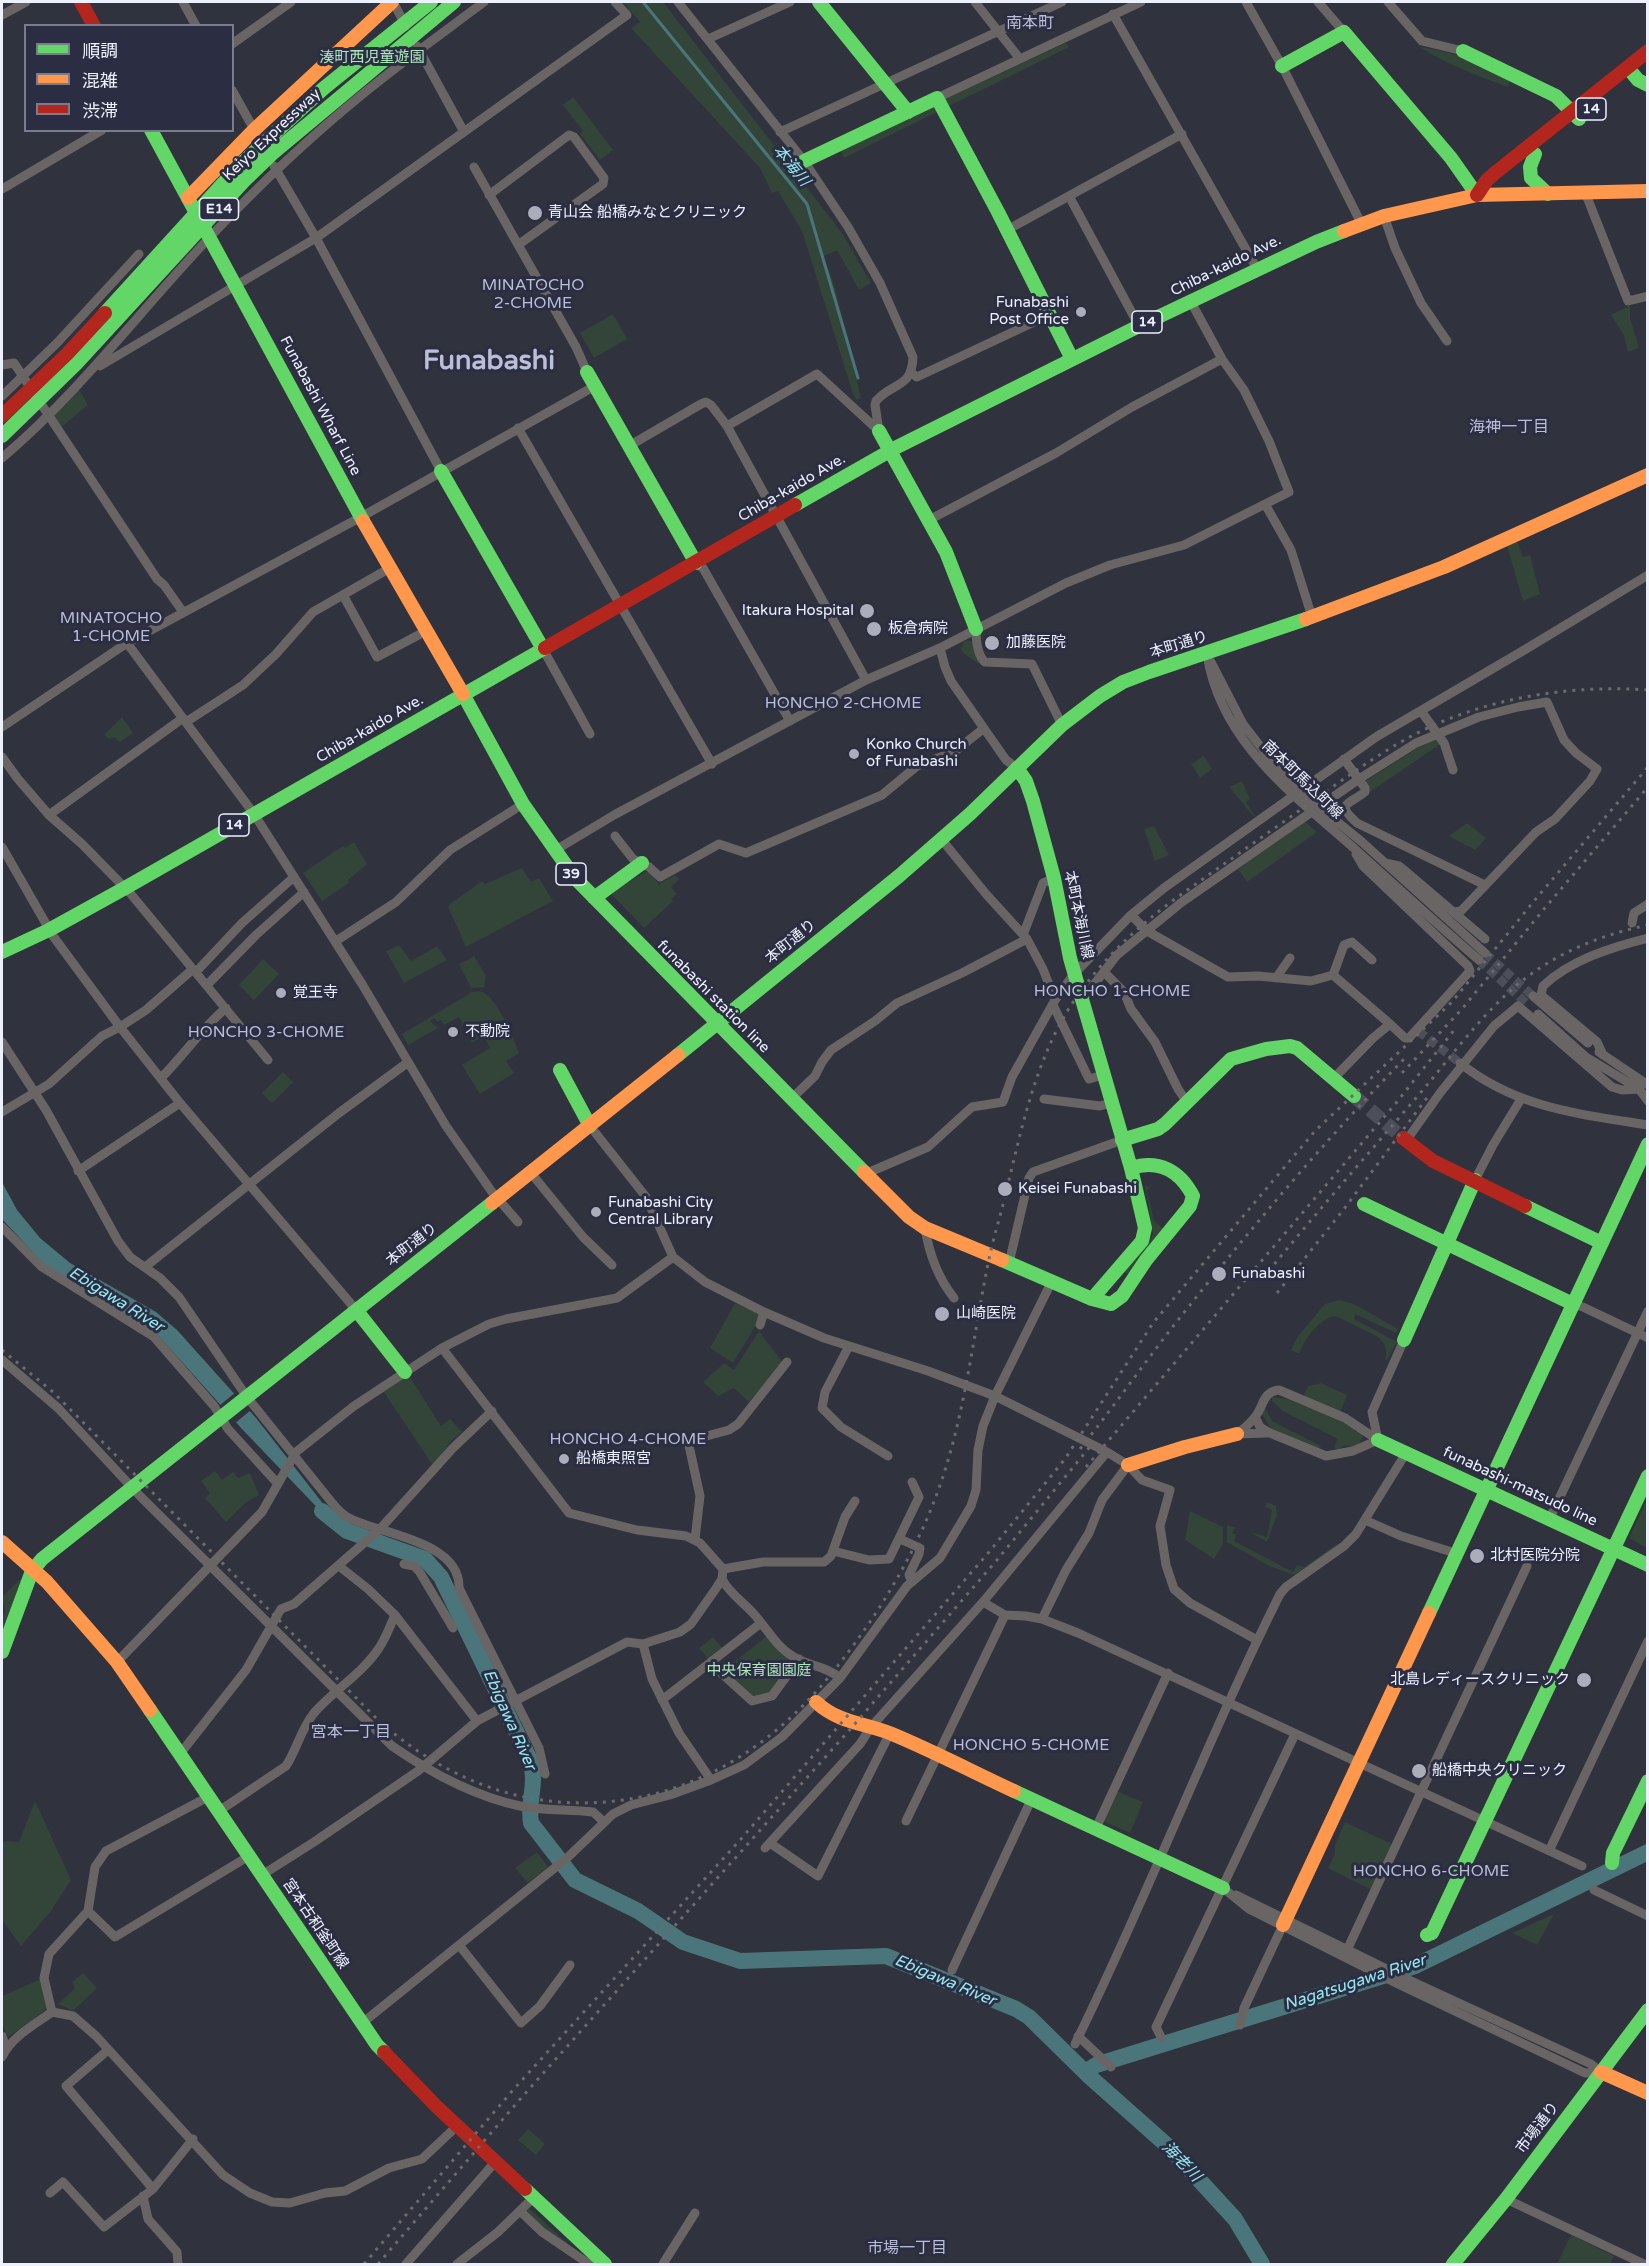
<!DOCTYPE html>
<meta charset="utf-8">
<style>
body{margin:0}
#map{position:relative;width:1649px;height:2266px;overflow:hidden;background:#30323d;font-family:"Varela Round","Noto Sans JP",sans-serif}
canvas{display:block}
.frame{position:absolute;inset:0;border:3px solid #edf0fd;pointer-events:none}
.legend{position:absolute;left:24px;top:24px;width:210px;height:108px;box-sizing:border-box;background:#2b2e42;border:2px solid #797c8d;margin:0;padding:8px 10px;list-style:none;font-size:18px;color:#edf0fd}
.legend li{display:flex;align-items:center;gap:12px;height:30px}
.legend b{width:30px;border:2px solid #797c8d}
</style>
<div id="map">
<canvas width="1649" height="2266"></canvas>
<div class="frame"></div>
<ul class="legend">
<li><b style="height:8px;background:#63d668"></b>順調</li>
<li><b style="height:8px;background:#ff974d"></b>混雑</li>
<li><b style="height:8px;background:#b3261e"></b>渋滞</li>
</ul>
</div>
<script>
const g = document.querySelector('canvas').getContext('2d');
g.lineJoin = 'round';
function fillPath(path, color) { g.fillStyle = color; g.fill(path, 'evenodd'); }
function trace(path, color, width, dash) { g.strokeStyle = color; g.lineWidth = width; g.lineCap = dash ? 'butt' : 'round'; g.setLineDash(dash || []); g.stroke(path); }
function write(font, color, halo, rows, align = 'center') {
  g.font = font + ' "Varela Round","Noto Sans JP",sans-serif'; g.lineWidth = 6; g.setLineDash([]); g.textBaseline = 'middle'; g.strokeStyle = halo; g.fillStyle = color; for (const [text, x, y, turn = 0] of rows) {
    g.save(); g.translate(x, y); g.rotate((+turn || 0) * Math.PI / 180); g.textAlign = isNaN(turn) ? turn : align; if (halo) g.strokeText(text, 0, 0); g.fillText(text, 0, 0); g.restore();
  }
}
const green = new Path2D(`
 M623,2H663L842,233L871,283L859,290L837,250L824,256L835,288L861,398L857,400L853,394L802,231L778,191L772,193L760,168L631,28L640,22Z
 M1066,43L1069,47L844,158L839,148Z
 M1420,47C1457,52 1477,63 1511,79L1507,87C1477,75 1447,65 1420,47Z
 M573,97L613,150L600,160L580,134L583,131L563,105Z
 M1630,305V318L1639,348L1628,352L1624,336L1611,315Z
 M613,314L627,339L594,358L580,333Z
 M78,388L88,405L59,429L51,416Z
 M1517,541L1523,557L1530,555L1540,594L1523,601L1507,546Z
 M967,640L973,642L982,664L981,665L964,654L960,648L963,646L962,643Z
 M122,717L133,733L120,742L114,737L110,739L104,735Z
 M1440,738L1442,743L1370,792L1364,782L1419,747Z
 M1204,756L1212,769L1200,778L1191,764Z
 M1242,781L1250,799L1246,802L1255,816L1254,817L1229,787Z
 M1304,821L1317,832L1247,882L1238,869Z
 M1467,823L1486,838L1475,850L1449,836Z
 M1154,826L1169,855L1155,861L1144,829Z
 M354,842L367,864L348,880L349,883L322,901L303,873L343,846L345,848Z
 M522,868L531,882L539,878L553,901L466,947L448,907L450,904L482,881L485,884Z
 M645,872H649L659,884L675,875L679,879L671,887L677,894L671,899L673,901L644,928L611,894L612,892Z
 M399,945L411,961L437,946L447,960L404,983L386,951Z
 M474,956L486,976L484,987L471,988L459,964Z
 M263,959L279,974L254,1000L239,985Z
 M480,991C497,996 513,1037 519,1053L506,1061L514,1073L480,1094L462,1065L490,1048L484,1036L472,1043L459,1017L444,1025L441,1020L438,1022L434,1018L430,1021L438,1028L408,1045L402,1034L472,992Z
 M283,1072L293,1082L272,1103L262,1093Z
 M1153,1184L1147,1190L1154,1220L1164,1230L1132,1277L1124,1272L1148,1243L1153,1234L1145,1185L1148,1187Z
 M1339,1300L1354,1304L1398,1329L1396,1333L1355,1314L1354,1319L1397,1342L1387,1360H1385C1388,1350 1386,1344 1378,1337L1336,1316C1319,1318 1305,1339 1299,1354L1291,1350L1298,1336L1325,1304Z
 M735,1303L762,1315L733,1363L710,1348Z
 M759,1331L783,1363L749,1402L734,1388L718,1396L703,1382L724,1363L734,1370Z
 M408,1374L441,1426L450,1419L462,1432L451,1441L433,1466L384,1392Z
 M1321,1383L1347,1395L1337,1420L1354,1427L1355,1432L1359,1430L1364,1434L1357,1448L1345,1445L1338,1450L1334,1447L1338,1439L1283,1411L1271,1400L1273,1397L1287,1399L1319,1412L1300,1403L1308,1386Z
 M1264,1406L1272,1421L1321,1446L1319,1451L1272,1430L1261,1413Z
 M215,1471L222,1480L233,1472L238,1478L250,1473L259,1495L245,1503L226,1522L205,1498L210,1493L201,1481Z
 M1647,1499L1648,1548H1647L1629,1538Z
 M1267,1502L1276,1506L1277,1515L1267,1542L1248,1531L1235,1528L1232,1533L1236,1535L1234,1541L1293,1572L1297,1565L1304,1567L1341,1541L1324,1556L1294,1575L1267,1565L1227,1542V1525L1267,1537L1272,1510L1265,1507Z
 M1190,1511L1223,1527V1544L1214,1559L1185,1540Z
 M20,1579L21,1580L2,1632V1617L5,1611L2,1597Z
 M767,1636L794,1661L769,1694L753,1699L723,1671Z
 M713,1637L724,1650L710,1661L699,1648Z
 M1116,1791L1143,1802L1130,1833L1103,1821Z
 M35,1801L71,1880L51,1911L21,1946L2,1920V1841L19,1842Z
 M1345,1822L1394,1845L1372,1890L1328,1868L1335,1854V1845Z
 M537,1852L548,1867L528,1883L515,1868Z
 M1554,1914L1537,1945L1512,1933Z
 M83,1973L97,1988L73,2011L58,2004L75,1988L72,1982Z
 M41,1979L47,2009L8,2037L2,2025V1996Z
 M528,2129L545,2144L536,2155L518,2140Z
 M528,2208L530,2209L577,2252L545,2230L525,2211Z
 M1571,2235L1614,2256L1610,2264H1557Z`);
const water = new Path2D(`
 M2,1182L17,1210L40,1238L70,1263L156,1312L177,1330L256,1418L342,1528L331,1522L242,1429L157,1334L45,1265L2,1219Z`);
const pier = new Path2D(`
 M236,1392L251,1410L234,1424L219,1406Z`);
const stream = new Path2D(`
 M643,2L807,204L858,378`);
const river = new Path2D(`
 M322,1511L347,1531L425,1559L441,1577L530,1760C538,1783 527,1801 531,1823L575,1880L638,1911L683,1942L740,1961L886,1956L1016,2009L1029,2017L1090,2077L1170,2148L1235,2219L1262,2264
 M1085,2072L1096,2065L1415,1966L1648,1852`);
const streetTunnel = new Path2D(`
 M1485,953L1533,996
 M1479,960L1527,1004
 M1418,1031L1460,1063`);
const secondaryTunnel = new Path2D(`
 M1354,1096L1403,1138`);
const street = new Path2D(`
 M183,2L196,26
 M393,2L406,26
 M678,2L804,161L848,227L880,283L913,357C912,389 892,382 876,401L875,405L879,431
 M975,2L1020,59
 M1246,2L1282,66L1361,223
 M1318,2L1344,32
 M1388,2L1422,41L1463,51
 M1113,14L1257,269
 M2,15L26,2
 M708,39L790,2
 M232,44L291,2
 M417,46L464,132
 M232,90L256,133
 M937,98L1141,2
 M780,132L1062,2
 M274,166L316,238L441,471
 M474,167L576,347L587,372
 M2,189L102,130
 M1585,192L1628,301L1648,296
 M489,195L569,135L574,137L604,178L603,184L518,245
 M1069,196L1139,326
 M1384,216L1395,248L1421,303L1447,341
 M1007,230L1182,134
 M2,365L14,363L157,579L164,585L183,612
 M100,366L316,238L627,15L615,2
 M910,372L917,377L1049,315
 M2,396L57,343L139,254
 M727,426L817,374L879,431
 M518,428L712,764
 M629,446L701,404L706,402L711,405L727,426L866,680
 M2,458C80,392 141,309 211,236C259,185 310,137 364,93C403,61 444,32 484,2
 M1265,504L1291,550L1312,617
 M929,520L1056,453L1132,407L1222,359
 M696,563L703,568L790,721
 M343,595L377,657L426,631
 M976,629C976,640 977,655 985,662L1032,664L1062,725
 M127,643L254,814L362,984L446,1126L492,1192L518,1222
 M940,648L945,667L951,681L1006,760L1017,768
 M543,649L590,734
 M1207,654C1220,742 1294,795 1356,850C1397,887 1437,924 1479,960
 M1211,662L1243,724L1273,763L1318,806L1362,842L1485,953
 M1421,711L1444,743L1453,770
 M186,722L243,685L276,654L313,612L390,568
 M2,727L127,643L361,517L595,386
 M2,757L18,779L49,815L82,844L130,893L268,1060
 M1344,759L1365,788V792C1346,806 1336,804 1357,823L1485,885
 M49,815L183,718
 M615,836L633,859L649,867L660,877L719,844L746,853L882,795L917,766L954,752L983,729
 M942,840L986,894L1027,939
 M2,847L53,936L120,1027L180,1103L357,1311
 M554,851L614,815L866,680L940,648L1066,583L1110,565L1184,545L1289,492L1269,441L1244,390L1222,359L1191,302
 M1356,854L1363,866L1468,966L1470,971L1409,1038H1405L1390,1024
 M1385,863L1399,866L1404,870L1485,939
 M1131,915L1147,931L1228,977L1258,976L1311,981L1333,975L1390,1024L1373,1038L1334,1078
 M1632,923L1634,913L1648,904
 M1023,935L1043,883L1054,878
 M336,941L396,902L450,850L523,804
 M196,972L242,923L294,877
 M1106,974L1124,992L1131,1009L1155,1042L1178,1089L1187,1102
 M1333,975L1344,945L1352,942L1372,960
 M1276,978L1290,958
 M207,985L256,935L304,892
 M1533,996L1588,1043
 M1082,1000L1117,955L1182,902L1359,779L1416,743L1479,717L1518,707L1547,702L1564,740L1576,753L1597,769L1590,781L1555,819L1536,832L1461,911L1454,912
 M1053,1005L1089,1079L1103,1075
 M1538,1014L1586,1057L1639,1089L1648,1101
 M2,1042L46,1110L118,1241L130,1257L160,1278L179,1297L247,1397L333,1504C338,1510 344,1516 351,1519C382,1534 461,1542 459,1588L539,1748L545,1774
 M1599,1052L1648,1085
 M1603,1055L1597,1042L1541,995L1543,986C1570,960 1612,947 1648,938
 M1460,1063C1516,1108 1579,1114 1648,1125
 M161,1078C184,1055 202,1028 226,1008
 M791,1099L815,1076L822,1062L831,1050L875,1021L897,1003L962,973L1027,939L1043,969L1055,1000
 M1044,1099L1100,1106L1111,1103
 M2,1112L49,1084L102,1036L120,1027L146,1010L193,969
 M590,1126L646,1197L673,1257L705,1282L764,1312L824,1338L928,1371L995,1396L1107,1452L1128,1465L1142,1480L1170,1490L1160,1526L1166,1565L1174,1589L1190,1603L1257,1640
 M1406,1141L1440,1093L1494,1026L1518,1006L1612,1087L1622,1090L1639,1089
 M78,1171L180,1103
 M531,1173L583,1237L612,1265
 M865,1174L928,1147L972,1107L1003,1102L1012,1077L1055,1000L1074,974L1131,915L1164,888L1376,737L1526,649L1648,575
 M1475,1180L1493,1145L1521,1099
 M2,1227L42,1267L154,1337L214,1406L228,1429L278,1484
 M925,1228C929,1253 938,1278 954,1298
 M1009,1263L1029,1178L1033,1172L1122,1140
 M145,1267L339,1113L407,1063
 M1573,1304L1583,1307L1648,1338
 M760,1325L764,1312
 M849,1346L825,1392L822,1408L841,1427L888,1456
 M2,1360L58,1408L140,1496L392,1746C431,1773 473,1796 520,1806C544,1811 569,1809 593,1812L604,1822
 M1255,1417L1260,1427L1270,1433L1326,1456L1353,1451L1378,1440
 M1237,1434C1243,1429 1250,1424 1255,1417C1264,1406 1262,1392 1279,1390L1345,1418L1378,1440
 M1237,1434L1267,1433
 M1378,1440L1372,1412L1404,1340
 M1365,1520L1401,1536L1455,1553
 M1549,1520L1648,1311
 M695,1539L700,1496L688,1441L729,1430L738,1424L787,1362
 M900,1539L920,1548L919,1554L909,1575L912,1582
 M833,1551L869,1560L889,1559L919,1497L912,1482
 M404,1564L414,1566L419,1571L453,1628
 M339,1566L368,1589L395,1615L477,1721
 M723,1569L763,1562H824L831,1556L845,1517L855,1501
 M722,1579C729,1593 742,1601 753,1613C766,1627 776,1647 794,1657C809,1666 826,1666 840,1678
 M983,1602L1005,1615L1026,1616L1042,1619L1078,1633L1582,1866
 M1042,1619L1066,1570L1089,1533L1102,1500L1128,1465
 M643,1644L652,1679L679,1733L711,1780
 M117,1662L262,1512L296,1452L354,1406L442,1348L489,1324L506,1319L617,1298L673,1257
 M710,1663L752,1701L772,1696L799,1659
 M662,1700L761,1623
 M180,1754L246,1670L281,1609L294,1604L380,1529L453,1448L492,1411
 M219,1811L286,1766C297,1749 301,1729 314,1713C334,1690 362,1674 379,1648C386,1638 390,1626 395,1615
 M906,1821L1005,1615
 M1096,1828L1168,1673
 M770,1843L818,1876L890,1733
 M765,1848L860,1744L871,1727L983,1602L1107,1452
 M1549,1851L1648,1641
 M262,1875L314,1842L418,1771L477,1721L627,1642L643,1644L680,1632L691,1624L717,1587L722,1579L723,1569L700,1543L686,1536L637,1530L569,1513L442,1348
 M1223,1888L1249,1909L1398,1984L1585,2073L1601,2072
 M1594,1890L1648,1916
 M1236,1895L1409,1980L1591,2064L1601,2072
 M88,1911L115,1937L249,1856
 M459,1945L521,2023L540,2006L570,1965
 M1347,1950L1527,1566
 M952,1970L1032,1798
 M52,2012L44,1978L49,1954L88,1911L95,1867L106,1851L208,1797
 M361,2024L567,1858L613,1814L631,1805L670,1795L711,1780L744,1765L782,1737L840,1678L907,1586L940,1558L971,1506L976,1490L978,1450L983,1426L995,1396L1052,1281
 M1240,2025L1244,2008L1283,1925
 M2,2036L6,2048
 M1078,2036L1111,2067
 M1161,2037L1156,2027L1295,1734
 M1075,2044C1148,1896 1206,1742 1280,1594L1286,1587L1344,1546L1356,1534L1406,1453
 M108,2050L66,2086L153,2189
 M2,2057C11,2037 34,2025 52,2012L73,2016L96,2036L223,2175L250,2193L272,2202L290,2203L325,2193L345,2191L389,2168L422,2159L457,2126
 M50,2193L63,2182L104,2227L153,2189L193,2139
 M143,2196L148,2219L177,2252L178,2264
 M1506,2199L1644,2264
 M520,2211L542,2232L589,2264
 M406,2264L496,2161
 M457,2264L498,2232L534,2197
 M663,2264L695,2213`);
const fast = new Path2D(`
 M819,2L908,112
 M1463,51L1556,96L1579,119
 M1282,66L1344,32L1451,158L1477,195
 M1628,68L1638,80L1648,85
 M151,130L363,521
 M1535,154L1530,167L1531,178L1548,194
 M804,161L937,98L998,212L1072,359
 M587,372L696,563
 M879,431L946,552L976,629
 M441,471L543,649
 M795,505L895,448L1139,326L1316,242L1344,231
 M463,694L523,804L575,878L864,1172
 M1017,768L1026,781L1033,801L1054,878L1070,958L1131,1168L1145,1228L1142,1241L1092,1299
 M594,898L642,863
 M2,952L49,930L125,888L545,648
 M678,1055L899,876L970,814L1062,725L1100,696L1123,682L1149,672L1306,619
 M560,1070L590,1126
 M1122,1140L1158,1129L1165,1124L1231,1059L1266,1049L1290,1046L1297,1048L1354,1096
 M1364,1204L1573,1304
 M1525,1206L1602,1243
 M1002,1260L1092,1299L1111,1304L1122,1296L1146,1260L1190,1206L1193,1196C1180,1171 1159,1159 1131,1168
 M357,1311L405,1372
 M1404,1340L1475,1180
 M1378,1440L1648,1565
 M1429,1613L1648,1144
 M2,1652L32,1571L42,1559L492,1203
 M150,1710L377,2045L384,2052
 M1014,1791L1223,1888
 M1612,1863L1613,1853L1648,1781
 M1427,1935L1432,1933L1648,1476
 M525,2189L605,2264
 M1453,2264L1506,2199L1648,2010`);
const slow = new Path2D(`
 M188,198L254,130L392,2
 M1344,231L1384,216L1477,195L1648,191
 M363,521L463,694
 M1306,619L1444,567L1648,475
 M864,1172L909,1217L925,1228L1002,1260
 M492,1203L678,1055
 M1128,1465L1185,1447L1237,1434
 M2,1542L47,1582L117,1662L150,1710
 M816,1702C838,1723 865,1723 892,1734C933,1751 973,1772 1014,1791
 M1283,1925L1429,1613
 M1601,2072L1648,2093`);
const jam = new Path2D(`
 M81,2L94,26
 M1477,195L1487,180L1495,173L1648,51
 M545,648L795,505
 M1403,1138L1433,1161L1525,1206
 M384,2052L436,2106L525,2189`);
const rail = new Path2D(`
 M1402,1073L1462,1009L1544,909L1648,787
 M1263,1278C1315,1214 1369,1153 1422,1091C1455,1052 1486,1008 1527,977C1563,950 1605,934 1648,925
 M1277,1293L1344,1209L1429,1095
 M2,1350L53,1392L380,1722C449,1782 531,1813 623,1800C709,1788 779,1739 832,1673C882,1611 923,1542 946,1467C966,1402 974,1334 987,1269C992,1241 1001,1215 1007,1188C1022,1127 1035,1064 1068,1010C1097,964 1135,928 1179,896C1224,864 1269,832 1313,801C1355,771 1398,739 1446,720C1508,695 1580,685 1648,690
 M1080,1449C1115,1405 1147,1359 1182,1315C1253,1226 1326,1139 1406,1057
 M1086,1467L1396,1103L1455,1029
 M364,2264L513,2090L741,1839L989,1552L1065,1459L1153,1323L1315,1131L1452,1002L1534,901L1648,767
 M378,2264L522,2097L846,1734L997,1560L1093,1443`);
const fastBridge = new Path2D(`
 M105,313L238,167L324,88L431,2
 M2,436L76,364L244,181L272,154L454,2`);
const jamBridge = new Path2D(`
 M2,416L67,354L105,313`);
const markers = [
 [535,213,8,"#abaeba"],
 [1081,312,6,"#abaeba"],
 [867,611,8,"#abaeba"],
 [874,629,8,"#abaeba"],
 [992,643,8,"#abaeba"],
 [854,754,6,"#abaeba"],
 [281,993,6,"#abaeba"],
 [453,1032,6,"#abaeba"],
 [1005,1189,8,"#abaeba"],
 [596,1212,6,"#abaeba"],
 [1219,1274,8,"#abaeba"],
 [942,1314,8,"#abaeba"],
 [564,1459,6,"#abaeba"],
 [1477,1556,8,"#abaeba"],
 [1584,1680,8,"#abaeba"],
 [1419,1771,8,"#abaeba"]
];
const shields = [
 [1591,109,30],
 [219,209,39],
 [1147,322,30],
 [234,825,30],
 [571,874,30]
];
const shieldNames = [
 ["14",1591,109],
 ["E14",219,209],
 ["14",1147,322],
 ["14",234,825],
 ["39",571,874]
];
const parkNames = [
 ["湊町西児童遊園",372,58],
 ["中央保育園園庭",759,1671]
];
const streetNames = [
 ["Keiyo Expressway",272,135,-43],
 ["Chiba-kaido Ave.",1226,266,-26],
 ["Funabashi Wharf Line",320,406,62],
 ["Chiba-kaido Ave.",792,488,-30],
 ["本町通り",1179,645,-17],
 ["Chiba-kaido Ave.",370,729,-30],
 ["南本町馬込町線",1302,780,44],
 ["本町本海川線",1078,915,78],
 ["本町通り",791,942,-39],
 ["funabashi station line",713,997,45],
 ["本町通り",412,1245,-38],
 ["funabashi-matsudo line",1520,1487,25],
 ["宮本古和釜町線",315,1924,56],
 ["市場通り",1538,2128,-53]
];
const poiNames = [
 ["青山会 船橋みなとクリニック",548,213],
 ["Funabashi",1069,303,"right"],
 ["Post Office",1069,320,"right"],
 ["Itakura Hospital",854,611,"right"],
 ["板倉病院",888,629],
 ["加藤医院",1006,643],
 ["Konko Church",866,745],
 ["of Funabashi",866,762],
 ["覚王寺",293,993],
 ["不動院",465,1032],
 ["Keisei Funabashi",1018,1189],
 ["Funabashi City",608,1203],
 ["Central Library",608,1220],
 ["Funabashi",1232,1274],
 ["山崎医院",956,1314],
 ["船橋東照宮",576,1459],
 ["北村医院分院",1490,1556],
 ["北島レディースクリニック",1570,1680,"right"],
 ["船橋中央クリニック",1432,1771]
];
const neighbourhoodNames = [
 ["南本町",1030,24],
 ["MINATOCHO",533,286],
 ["2-CHOME",533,304],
 ["海神一丁目",1509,428],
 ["MINATOCHO",111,619],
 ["1-CHOME",111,637],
 ["HONCHO 2-CHOME",843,704],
 ["HONCHO 1-CHOME",1112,992],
 ["HONCHO 3-CHOME",266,1033],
 ["HONCHO 4-CHOME",628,1440],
 ["宮本一丁目",351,1733],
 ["HONCHO 5-CHOME",1031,1746],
 ["HONCHO 6-CHOME",1431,1872],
 ["市場一丁目",907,2249]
];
const waterNames = [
 ["本海川",791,166,51],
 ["Ebigawa River",116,1300,32],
 ["Ebigawa River",509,1720,66],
 ["Ebigawa River",945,1981,23],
 ["Nagatsugawa River",1355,1983,-18],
 ["海老川",1181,2162,46]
];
const townNames = [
 ["Funabashi",489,362]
];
fillPath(green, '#334439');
fillPath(water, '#4a767b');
fillPath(pier, '#30323d');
trace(stream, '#4a767b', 3);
trace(river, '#4a767b', 16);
trace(streetTunnel, '#4c4e5a', 9, [9, 4.5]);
trace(secondaryTunnel, '#4c4e5a', 14, [14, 7]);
trace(street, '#6a6565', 9);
trace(fast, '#63d668', 14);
trace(slow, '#ff974d', 14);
trace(jam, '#b3261e', 14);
trace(rail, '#6c6a6d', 3, [3, 6]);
trace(fastBridge, '#63d668', 14);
trace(jamBridge, '#b3261e', 14);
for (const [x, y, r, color] of markers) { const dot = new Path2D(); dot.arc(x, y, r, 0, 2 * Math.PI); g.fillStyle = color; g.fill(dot); trace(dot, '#2b2e42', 2); }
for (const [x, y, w] of shields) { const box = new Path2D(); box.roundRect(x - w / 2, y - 11, w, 22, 4.5); g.fillStyle = '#2b2e42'; g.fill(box); trace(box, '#edf0fd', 1.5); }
write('bold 14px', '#edf0fd', null, shieldNames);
write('15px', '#afe8bc', '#2b2e42', parkNames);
write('15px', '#edf0fd', '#2b2e42', streetNames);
write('15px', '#edf0fd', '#2b2e42', poiNames, 'left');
write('16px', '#babfd7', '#2b2e42', neighbourhoodNames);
write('italic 16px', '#95eaf1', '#2b2e42', waterNames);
write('bold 27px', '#babfd7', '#2b2e42', townNames);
</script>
